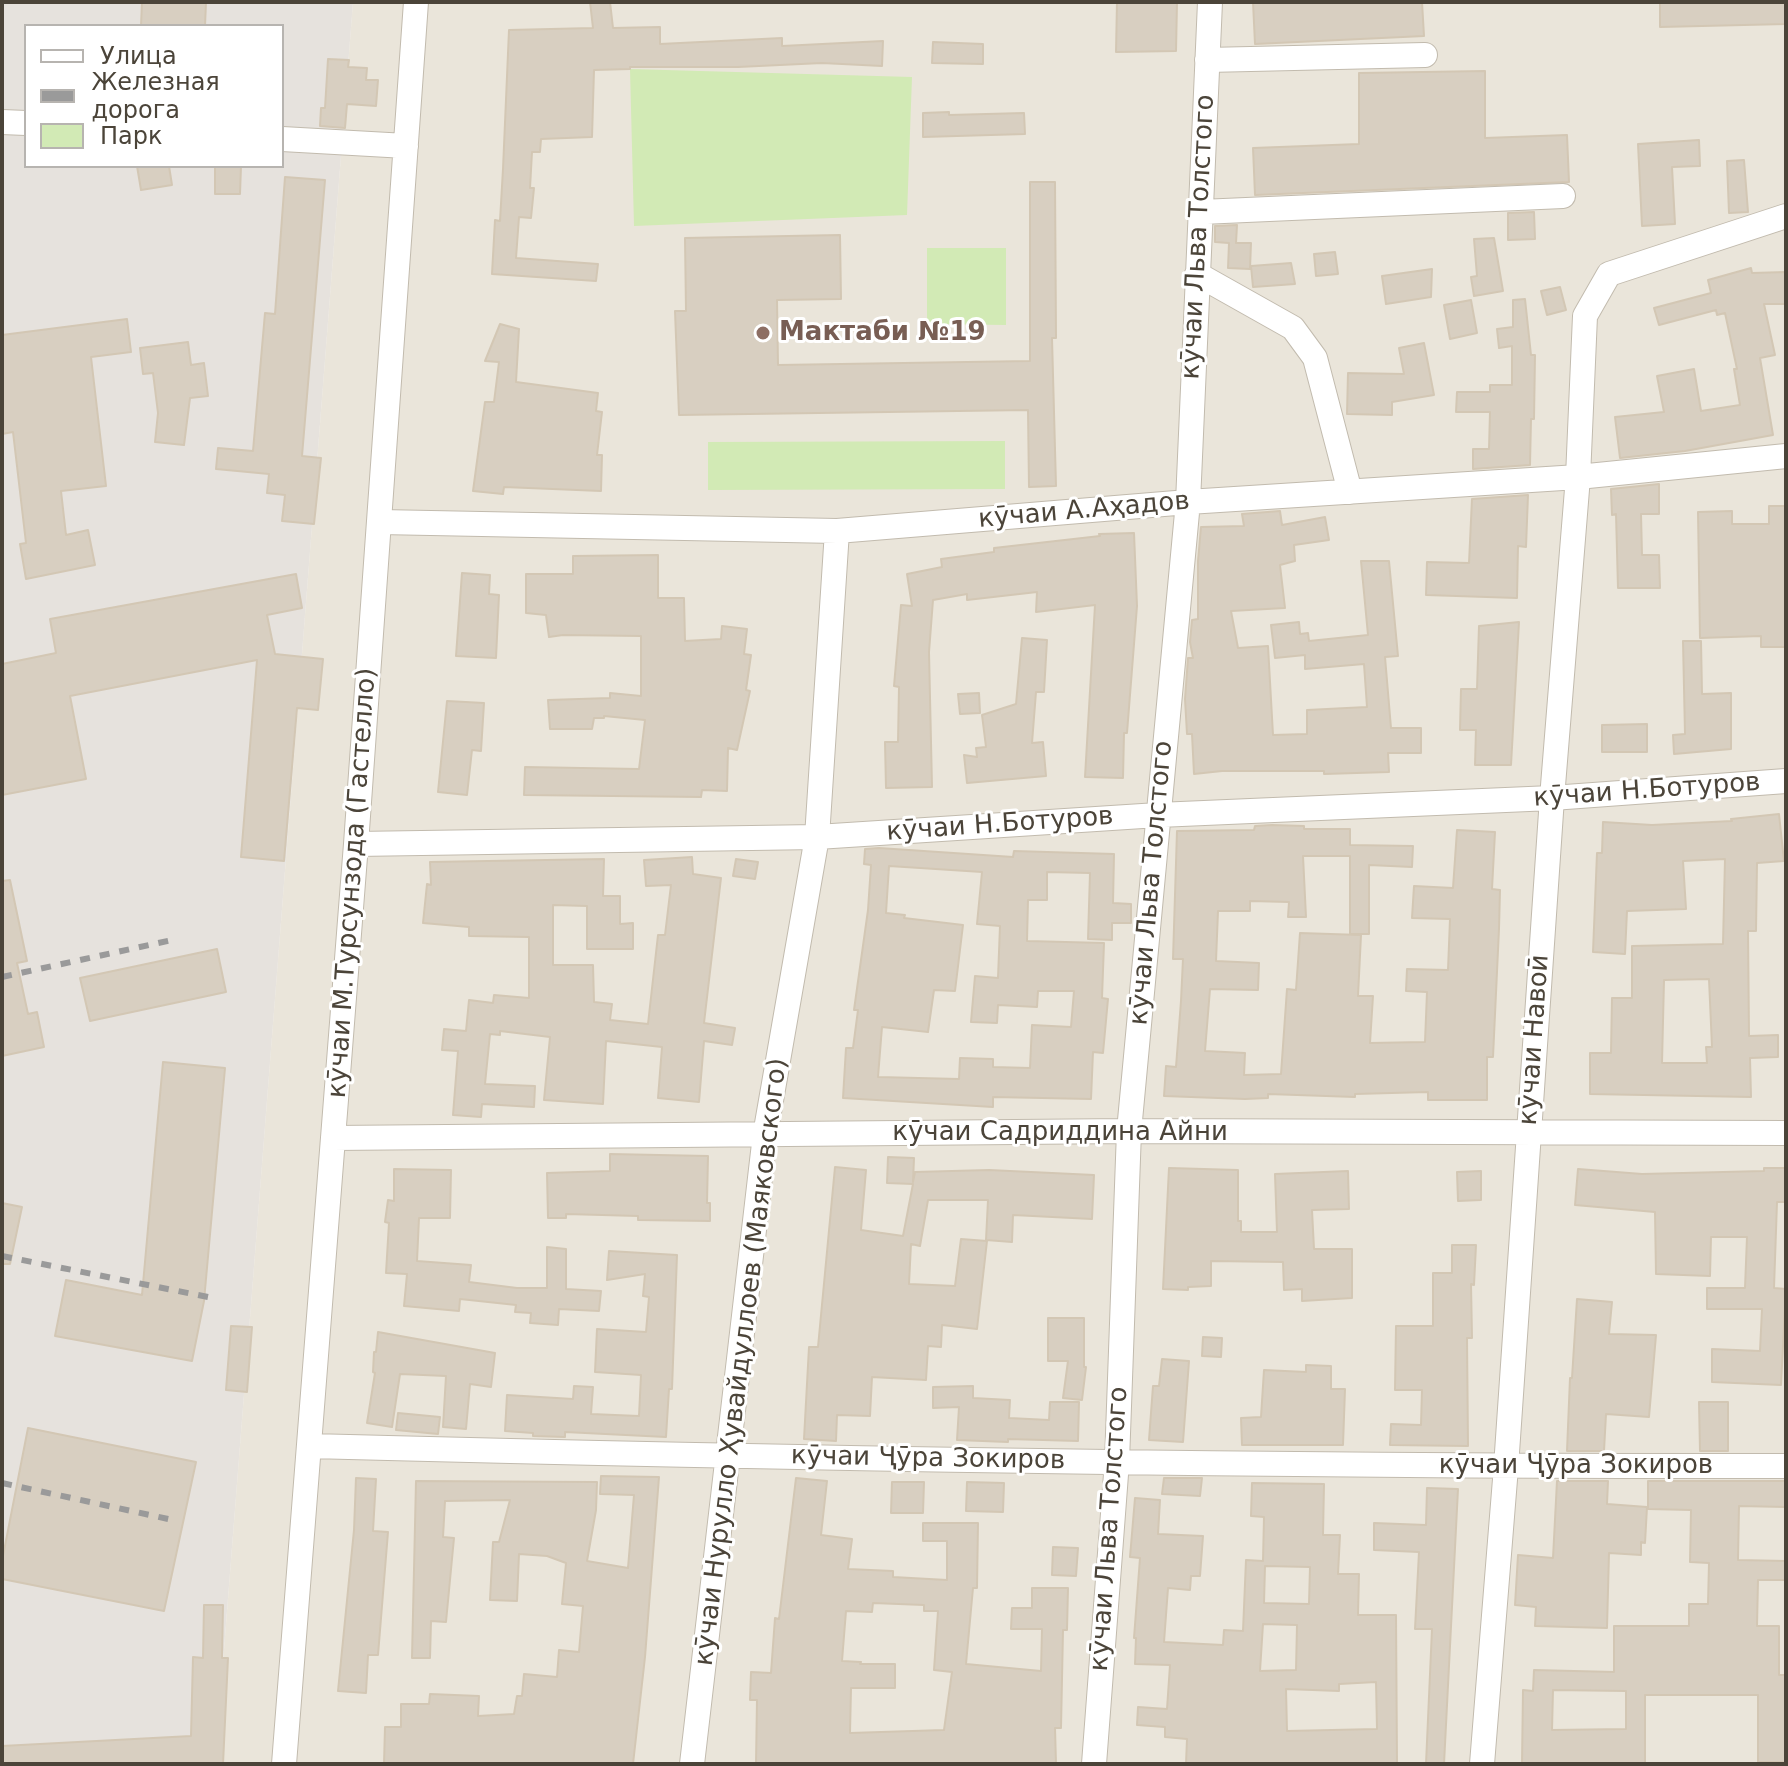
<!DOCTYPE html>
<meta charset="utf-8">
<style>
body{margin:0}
#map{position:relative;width:1788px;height:1766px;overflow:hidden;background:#f6f3ec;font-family:"DejaVu Sans",sans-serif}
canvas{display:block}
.frame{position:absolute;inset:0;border:4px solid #4b4439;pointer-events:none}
.legend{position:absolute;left:24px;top:24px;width:260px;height:144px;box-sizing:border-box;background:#fff;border:2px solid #b7b4b0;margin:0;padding:10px 14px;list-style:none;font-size:24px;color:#4b4439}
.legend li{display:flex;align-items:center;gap:16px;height:40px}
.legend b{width:40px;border:2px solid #b7b4b0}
</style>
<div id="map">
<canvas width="1788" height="1766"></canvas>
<div class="frame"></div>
<ul class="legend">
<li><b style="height:10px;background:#fff"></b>Улица</li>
<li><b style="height:10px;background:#9a9a9a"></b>Железная дорога</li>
<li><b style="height:22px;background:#d2eab5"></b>Парк</li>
</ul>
</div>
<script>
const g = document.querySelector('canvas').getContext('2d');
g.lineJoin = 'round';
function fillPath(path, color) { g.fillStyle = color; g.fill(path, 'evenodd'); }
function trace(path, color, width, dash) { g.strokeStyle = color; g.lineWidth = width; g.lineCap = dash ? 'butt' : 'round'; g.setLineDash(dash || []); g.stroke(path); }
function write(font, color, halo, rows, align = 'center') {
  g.font = font + ' "DejaVu Sans",sans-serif'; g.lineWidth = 6; g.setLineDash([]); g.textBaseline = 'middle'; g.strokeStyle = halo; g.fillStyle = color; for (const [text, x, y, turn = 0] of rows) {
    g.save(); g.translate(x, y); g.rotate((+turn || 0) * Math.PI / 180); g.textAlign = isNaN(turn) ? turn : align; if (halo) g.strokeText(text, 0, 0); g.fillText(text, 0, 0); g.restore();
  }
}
const residential = new Path2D(`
 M353,2H1786V1764H215Z`);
const industrial = new Path2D(`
 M2,2H353L215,1764H2ZM26,26H282V166H26Z`);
const green = new Path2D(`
 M630,69L912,77L907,215L634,226Z
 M927,248H1006V325L927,324Z
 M1005,441V489L708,490V442Z`);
const building = new Path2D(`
 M142,2H206L205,26H141Z
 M590,2H610L613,28L660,27V44L782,38V46L883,41L882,66L822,63L738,67H630V69L594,70L592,137L541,139L540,152H532L530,188H534L531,218L519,217L516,258L598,264L596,281L492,274L495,220L500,221L503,169L509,30L593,28Z
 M1117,2H1177L1176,51L1116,52Z
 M1253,2H1422L1424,36L1255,44Z
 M1660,2H1786V24L1660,27Z
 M933,42L983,44V64L932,63Z
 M328,59L349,60L348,67L367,68L366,80H378L376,106L347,104L345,128L320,126L321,108H325Z
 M1485,71V138L1567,135L1569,182L1255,195L1253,148L1359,144V73Z
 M949,112V115L1024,113L1025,134L923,137V113Z
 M1699,140L1700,166L1672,167L1675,224L1642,226L1638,144Z
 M1744,160L1748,212L1729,213L1727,161Z
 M137,166H169L172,185L141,190Z
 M215,166H241L240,194H215Z
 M285,177L325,180L302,456L321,458L314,524L282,521L285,495L267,493L269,474L216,469L218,448L253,451L265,313L275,314Z
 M1030,182H1055L1056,338H1052L1056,486L1029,487L1028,410L679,415L675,311H686L685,238L840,235L841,299L777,300L778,365L1030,361Z
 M1534,212L1535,239L1508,240V213Z
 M1237,225L1236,243H1251L1250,269L1228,268L1229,243L1215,242V226Z
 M1494,238L1503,291L1474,296L1471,277L1477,276L1474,239Z
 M1335,252L1338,274L1316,276L1314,254Z
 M1291,263L1295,284L1253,287L1251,266Z
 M1751,268L1752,273L1786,272V304H1764L1775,355L1760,358L1773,435L1685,451L1620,458L1615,417L1664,412L1657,376L1694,369L1701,411L1740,405L1734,369H1737L1725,313L1717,315L1716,310L1659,325L1654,308L1711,293L1708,280Z
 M1432,269L1431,297L1386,304L1382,276Z
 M1560,287L1566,310L1547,315L1541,291Z
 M1525,299L1531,355H1535L1534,419H1531L1530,465L1473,469V449H1489L1490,412H1456L1457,392H1490V385H1512V346L1499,348L1497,329L1513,327V300Z
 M1471,300L1477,333L1450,339L1444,305Z
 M127,319L131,352L91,357L106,486L61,491L66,535L88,530L95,565L26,579L20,544L26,543L13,432L2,434V335Z
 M500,324L519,329L516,382L598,393L596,411L602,412L597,455H602L601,491L504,487L503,494L473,491L485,402H494L499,362L485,361Z
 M188,342L191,365L204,363L208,396L190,398L184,445L155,442L158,413L153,373L143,374L140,348Z
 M1424,343L1434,395L1392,402V415L1347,414L1348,373L1404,374L1399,348Z
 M1659,484V514H1641L1642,555H1659L1660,588H1618L1616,514L1612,515L1611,489Z
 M1528,495L1526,547L1518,546L1517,598L1426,595L1427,562L1469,563L1472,499Z
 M1769,506H1786V647H1761V636L1700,638L1698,512L1732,511V524H1769Z
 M1280,511L1282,525L1325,517L1329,540L1294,545L1295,561L1280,565L1285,608L1231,611L1238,648L1268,646L1273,735L1307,734V710L1367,707L1364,664L1305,669V655L1275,658L1271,625L1299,622L1300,634L1308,633L1309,641L1368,635L1361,561H1389L1398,656L1385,657L1391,728H1421V753H1388L1389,772L1324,774V771H1222L1194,774L1192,734H1187L1185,699L1188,658H1193L1190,642L1192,620L1198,619V561L1201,527L1244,526L1242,514Z
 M1134,533L1137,606L1127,733H1124L1123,778L1085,777L1095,605L1036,612L1037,592L967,600V594L933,600L929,652L932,787L886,788L885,742H898L899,687L894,686L901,605L912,606L907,574L942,567L941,559L994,552V548L1100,536L1099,534Z
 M658,555V598H684L685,641L721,639L722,626L747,629L744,654L751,655L746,690L750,691L737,750L728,748L727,791L702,790L701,797L524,795L525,767L639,769L645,720L604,716V718H594L592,729H550L548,700L610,698V693L641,696V636L563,635L549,637L546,615L526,613V574H573V556Z
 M462,573L490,575L489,594L499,595L496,658L456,656Z
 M296,574L302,608L267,615L275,654L323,659L318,710L297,708L284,861L241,857L257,660L70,696L86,779L2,795V664L56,653L50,619Z
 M1519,622L1511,765H1475L1476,730H1460L1461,689H1477L1479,626Z
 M1022,638L1047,640L1044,692H1036L1032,743L1043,742L1046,776L967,783L964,755L977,757L976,748L986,747L982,715L1016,704Z
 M1683,641H1701L1702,694L1731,693V749L1674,754L1673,735L1685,734Z
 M979,693L980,713L960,714L958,694Z
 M447,701L484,703L481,751L472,750L467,795L438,792Z
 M1647,724V752H1602V725Z
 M1779,814L1784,861L1757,863L1756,931H1748L1749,1036L1778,1035V1057L1750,1058L1751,1097L1590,1094V1053H1611L1612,998H1632V946L1723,944L1725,859L1683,861L1686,909L1627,911L1625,954L1593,952L1597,853H1602L1603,822L1652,825L1732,821L1731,819ZM1709,979L1712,1047H1706L1707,1063H1662L1664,980Z
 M1272,825L1304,826V829H1350V845L1413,846L1412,867L1369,865V934H1350V856H1303L1306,917H1288L1289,902L1250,901V911H1218L1216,961L1259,963L1258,990L1210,989L1205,1051L1245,1053L1244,1075L1281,1074L1287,989L1296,990L1300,933L1361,935L1358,996H1373L1370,1043L1425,1042L1427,992L1406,991L1407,969L1448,970L1450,919L1412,918L1414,886L1453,888L1457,830L1495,832L1492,889L1500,890L1499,929L1493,1057H1487V1100H1428V1092L1355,1094V1097L1268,1094V1098L1245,1099L1164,1096L1166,1066L1176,1067L1181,1001L1183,959H1173L1177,831L1254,830L1255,826Z
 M879,848L1013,857L1014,851L1114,854L1113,903L1131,904V923H1112V940L1088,939L1090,873L1047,872V900H1028L1027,941L1104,943L1102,998L1108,999L1103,1053L1093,1052L1091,1099L993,1097V1107L843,1098L846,1048H853L858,1010H854L868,910L871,865L864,864L865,849ZM889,866L982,872L977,924L1000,926L998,978L975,976L971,1022L997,1023L998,1005L1037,1007L1038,991H1074L1071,1027L1032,1025L1030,1068L993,1067V1059L960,1058L959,1079L878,1077L882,1027L928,1032L934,990L955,991L963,925L904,918L905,915L886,913Z
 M692,857L693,874L721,878L704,1023L735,1028L732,1045L704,1041L699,1102L658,1098L662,1047L606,1041L603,1104L544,1100L550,1037L500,1031V1035L490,1034L485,1084L535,1086L534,1107L482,1104L481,1117L453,1115L458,1051L442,1050L444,1029L466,1031L469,1000L493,1003L494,995L529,998V937L469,936V927L423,923L427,884L431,885L430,862L604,859L603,896H620V924L633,923V949H587V906L553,905V965H593L594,1002L612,1004L610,1020L648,1024L658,935H665L671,885L646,886L644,860Z
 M736,859L758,862L755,879L733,876Z
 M10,880L27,961L17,963L28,1014L37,1012L44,1047L2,1056V881Z
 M217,949L226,992L90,1021L80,978Z
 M163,1062L225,1068L204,1301L192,1361L55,1336L66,1280L142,1295Z
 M610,1154L708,1156L707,1203H710V1221L638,1220V1216L566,1214V1218H548L547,1173L610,1171Z
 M888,1157L914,1158L913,1182L915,1172L989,1170L1094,1175L1092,1219L1013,1215L1012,1242L986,1240L988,1200H928L920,1246L911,1244L909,1284L955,1286L961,1239L987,1241L977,1329L942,1325L941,1347L928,1346L926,1380L872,1377L870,1416L837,1415L836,1441L804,1439L809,1347H818L835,1167L866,1170L861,1230L903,1236L913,1184L887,1183Z
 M1169,1168L1238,1170V1221H1241V1232H1277L1275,1174L1348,1171L1349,1209L1312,1210L1314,1249H1352V1298L1302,1301V1289L1284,1290L1283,1262L1211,1261V1286L1188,1287V1290L1163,1289Z
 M1764,1168H1786V1202H1777L1774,1288L1786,1289L1781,1385L1712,1382V1349L1760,1351L1762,1309H1707V1288H1745L1747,1237H1711L1710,1276L1656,1274L1655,1212L1575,1205L1578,1169L1642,1174L1764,1171Z
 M394,1169L451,1170L450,1218H419L417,1261L471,1265L469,1282L517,1288H547V1247L566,1249V1289L601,1291L599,1311L559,1309L558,1325L530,1323L531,1313L515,1312L516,1305L460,1299L459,1311L404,1306L407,1274L386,1273L389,1223L385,1222L388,1200L394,1201Z
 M1481,1171V1200L1458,1201L1457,1172Z
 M2,1203L22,1207L10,1264H2Z
 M1452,1245H1476L1474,1285L1471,1284L1472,1338H1467L1468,1446L1390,1445L1391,1424L1421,1425L1422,1390H1395L1396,1326H1433V1273H1452Z
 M609,1251L677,1255L672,1389H669L666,1437L565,1432V1437L533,1436V1433L505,1431L507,1395L573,1399L574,1386L593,1387L591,1414L639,1416L641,1375L595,1372L597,1329L646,1332L649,1297L643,1296L645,1274L607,1280Z
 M1577,1299L1612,1302L1609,1334L1656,1335L1649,1417L1606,1414L1604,1451H1567L1570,1378H1572Z
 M1048,1318H1084V1367H1086L1082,1400L1063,1398L1068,1361H1048Z
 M231,1326L252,1327L247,1392L226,1390Z
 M378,1332L495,1353L491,1387L470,1384L466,1429L443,1427L446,1376L400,1374L392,1427L367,1423L375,1373L373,1372L374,1352H376Z
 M1203,1337L1222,1338L1221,1357L1202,1356Z
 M1162,1359L1189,1361L1183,1442L1149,1440L1153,1386H1159Z
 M1306,1365L1331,1366V1389H1345L1343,1445H1242L1241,1418L1261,1417L1264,1370L1306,1372Z
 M973,1386V1398L1010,1400L1009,1418L1049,1420L1050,1402H1079L1078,1441L1008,1439V1442L957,1440L959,1407L933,1408V1387Z
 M1699,1402H1728V1451H1700Z
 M398,1413L440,1417L438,1434L396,1430Z
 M28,1428L196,1462L164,1611L2,1579V1561Z
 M601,1476L659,1477L645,1657L633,1764H384L385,1727H401V1704H429L430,1694L479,1696L478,1716L514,1714L517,1696H522L524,1674L557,1677L559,1650L579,1652L583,1606L562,1604L566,1563L547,1556L519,1554L517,1601L490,1600L493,1542H499L510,1500L445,1501L443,1537L454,1538L446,1622L431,1621L430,1658H412L416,1481L597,1482L596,1510L587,1561L628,1568L634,1495L600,1494Z
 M356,1478L376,1479L373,1531L388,1532L378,1655H368L366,1693L338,1691L354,1530Z
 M796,1478L827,1481L821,1535L852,1539L848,1569L893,1571V1577L947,1580V1541H923V1523H978L977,1588H973L966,1664L1041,1671L1042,1629H1011L1012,1608H1032V1588H1068L1067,1630H1063L1061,1728H1055L1056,1764H756L757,1700H750L751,1672L771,1673L775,1618L779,1619ZM873,1603L924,1605V1611H938L934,1670L952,1672L944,1730L850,1733L851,1688H895V1664H860L861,1662L842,1661L846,1611L872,1612Z
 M1164,1478H1202L1200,1496L1162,1494Z
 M1557,1481H1608L1607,1504L1647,1507L1645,1543L1641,1542V1555L1609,1553L1607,1628L1535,1626L1536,1607L1515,1605L1518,1555L1553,1558Z
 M1648,1481H1786V1507L1739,1506L1738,1560L1786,1561V1580H1758L1757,1626H1779V1675H1786V1762H1758V1695H1645V1764H1522L1523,1690L1533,1691L1534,1670L1614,1672V1626H1689V1604H1708L1709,1563L1690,1562L1691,1510L1648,1509ZM1553,1690L1626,1691V1729L1552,1730Z
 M892,1482H924L923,1513H891Z
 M967,1482L1004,1483L1003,1512L966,1511Z
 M1252,1483L1324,1484L1323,1535H1340L1338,1574H1359L1358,1615H1396L1397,1764H1186L1187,1739L1165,1737V1727L1137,1725L1138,1707L1167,1709L1170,1665L1135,1664L1136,1638H1134L1140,1558L1130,1557L1135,1498L1160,1500L1158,1534L1203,1536L1200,1576H1191L1190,1590L1168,1588L1164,1642L1223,1645L1224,1630L1243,1631L1246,1560L1263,1561L1264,1517L1251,1516ZM1265,1566L1310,1567L1309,1604L1264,1603ZM1263,1624L1297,1625L1296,1670L1260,1671ZM1376,1682L1377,1729L1287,1731L1286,1689L1339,1691V1684Z
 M1427,1488L1458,1489L1444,1764H1426L1432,1629H1415L1419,1552L1374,1550V1523L1426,1525Z
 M1053,1547L1078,1548L1076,1576L1052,1575Z
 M204,1605H223L222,1658H228L223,1764H2V1746L191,1736L193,1657L203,1658Z`);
const minor = new Path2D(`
 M1207,60L1425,55
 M2,122L26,123
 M282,139L406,146
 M1201,212L1563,196
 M1197,274L1293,328L1315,358L1350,492
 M380,522L837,531L1188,502L1578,477L1786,456
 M356,844L817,837L1158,815L1552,798L1786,781
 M333,1138L1129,1131L1786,1133
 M310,1446C802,1459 1294,1467 1786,1466
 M284,1764L356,844L416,2
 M692,1764L765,1135L817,837L837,531
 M1094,1764L1117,1461L1129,1131L1188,502L1210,2
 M1482,1764L1506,1467L1552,798L1578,477L1585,316L1609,274L1786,216`);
const rail = new Path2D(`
 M2,977L172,940
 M2,1256L208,1297
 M2,1483L173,1520`);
const markers = [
 [763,333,8,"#8d6e63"]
];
const streetNames = [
 ["кӯчаи Льва Толстого",1199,237,-87],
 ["кӯчаи А.Аҳадов",1084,511,-5],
 ["кӯчаи Н.Ботуров",1647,791,-4],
 ["кӯчаи Н.Ботуров",1000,825,-4],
 ["кӯчаи М.Турсунзода (Гастелло)",353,883,-86],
 ["кӯчаи Льва Толстого",1152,883,-85],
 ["кӯчаи Навоӣ",1535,1040,-86],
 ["кӯчаи Садриддина Айни",1060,1133],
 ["кӯчаи Нурулло Ҳувайдуллоев (Маяковского)",742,1362,-83],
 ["кӯчаи Ҷӯра Зокиров",928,1459,1],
 ["кӯчаи Ҷӯра Зокиров",1576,1466],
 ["кӯчаи Льва Толстого",1110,1529,-86]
];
const educationNames = [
 ["Мактаби №19",779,333]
];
fillPath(residential, '#eae5da');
fillPath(industrial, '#e6e2dd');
fillPath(green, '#d2eab5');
fillPath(building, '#d8cfc1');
trace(building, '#d3c7b4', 2);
trace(minor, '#c2bbae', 26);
trace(minor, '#fff', 24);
trace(rail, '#9a9a9a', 6, [10, 10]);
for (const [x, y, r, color] of markers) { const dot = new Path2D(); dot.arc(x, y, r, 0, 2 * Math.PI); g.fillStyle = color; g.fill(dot); trace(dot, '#fff', 3); }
write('26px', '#4b4439', '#fff', streetNames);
write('bold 26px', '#785e54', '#fff', educationNames, 'left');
</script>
